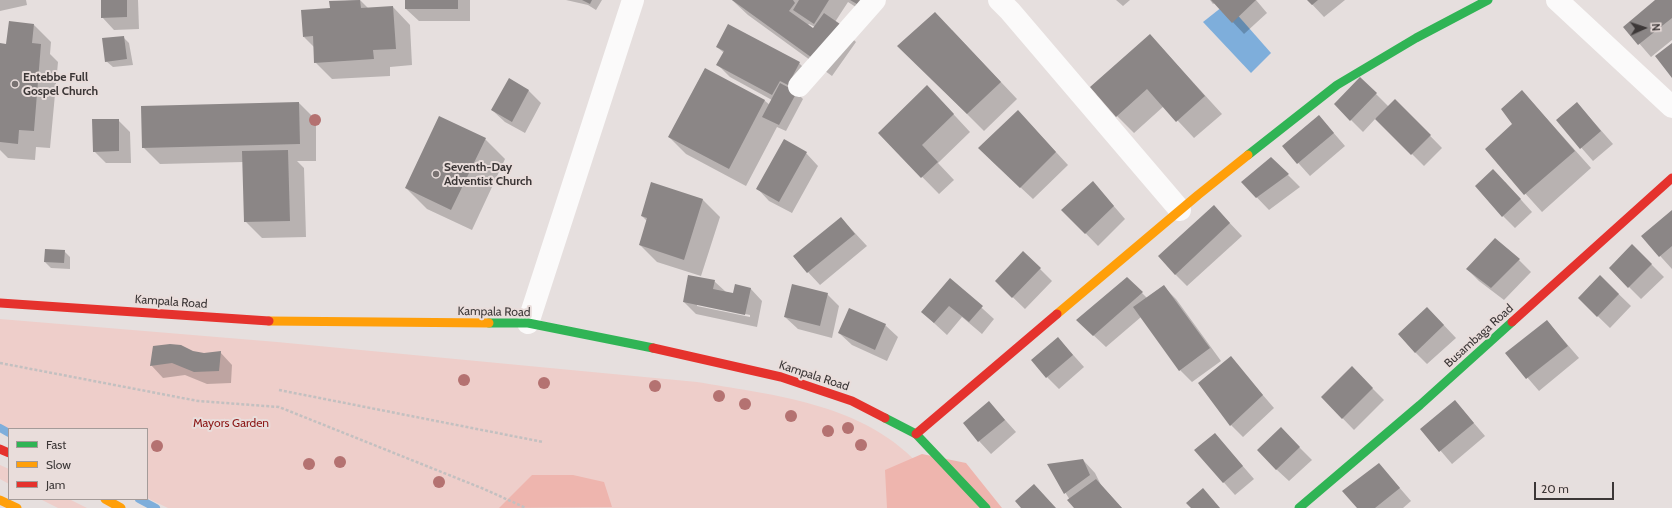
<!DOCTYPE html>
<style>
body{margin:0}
#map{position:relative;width:1672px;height:508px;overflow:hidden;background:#e6dfde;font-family:Cabin,sans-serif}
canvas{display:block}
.legend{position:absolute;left:8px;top:428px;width:140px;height:72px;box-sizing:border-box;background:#e9dddb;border:1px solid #a49b99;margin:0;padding:5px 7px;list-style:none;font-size:12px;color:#3c3737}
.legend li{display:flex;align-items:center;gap:8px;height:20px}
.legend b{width:20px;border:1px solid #a49b99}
.north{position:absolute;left:1624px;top:8px;width:40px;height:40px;-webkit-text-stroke:3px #e9dddb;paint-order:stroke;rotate:87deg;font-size:11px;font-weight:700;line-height:16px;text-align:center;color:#3c3737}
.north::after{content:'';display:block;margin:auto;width:14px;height:18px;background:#3c3737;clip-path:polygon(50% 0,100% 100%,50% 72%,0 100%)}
.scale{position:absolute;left:1534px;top:482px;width:80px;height:18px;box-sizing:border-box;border:2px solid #3c3737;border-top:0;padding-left:5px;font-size:12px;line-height:14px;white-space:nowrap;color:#3c3737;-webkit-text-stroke:3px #e9dddb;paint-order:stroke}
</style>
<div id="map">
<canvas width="1672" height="508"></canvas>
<ul class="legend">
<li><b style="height:5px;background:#30b455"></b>Fast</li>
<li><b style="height:5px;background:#ff9f0a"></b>Slow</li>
<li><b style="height:5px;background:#e5322d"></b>Jam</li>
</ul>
<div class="north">N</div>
<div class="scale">20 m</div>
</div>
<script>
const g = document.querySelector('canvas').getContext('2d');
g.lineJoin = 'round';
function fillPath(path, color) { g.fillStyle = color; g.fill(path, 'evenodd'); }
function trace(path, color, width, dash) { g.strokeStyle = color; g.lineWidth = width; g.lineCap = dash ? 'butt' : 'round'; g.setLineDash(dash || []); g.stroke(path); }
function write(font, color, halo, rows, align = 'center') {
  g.font = font + ' Cabin,sans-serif'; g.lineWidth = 4; g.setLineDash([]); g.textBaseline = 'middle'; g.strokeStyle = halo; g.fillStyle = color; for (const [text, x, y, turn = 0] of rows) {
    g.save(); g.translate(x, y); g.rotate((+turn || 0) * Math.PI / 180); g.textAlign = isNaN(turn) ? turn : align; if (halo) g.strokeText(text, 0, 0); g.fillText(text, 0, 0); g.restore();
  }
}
const green = new Path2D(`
 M0,319L277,342L697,382C767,394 850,402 906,452C924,468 940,490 957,508H168L147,498V429L9,430L0,426Z
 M0,465L9,469V484L0,479Z
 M40,499H69L87,508H58Z`);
const forest = new Path2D(`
 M922,454L966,463L1002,508H887L885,470Z
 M532,475H573L604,482L612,507L499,508Z`);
const water = new Path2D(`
 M1227,3L1271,53L1251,73L1203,22Z`);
const shadow = new Path2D(`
 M0,0H26L27,5L0,11Z
 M102,0H138L139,29L114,30L102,17Z
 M360,0L369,9L393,7L410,25L412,65L390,67V76L332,79L315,62L314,47L304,37L331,9L330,2Z
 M406,0H470V21H419L406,9Z
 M566,0H602L596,10L588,5Z
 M732,0H878L870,16L848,2L835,22L856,42L832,76L748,15ZM809,24L815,27L813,29L808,25Z
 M1116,0H1130L1123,6Z
 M1210,0H1256L1267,13L1244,34L1215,3L1213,4Z
 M1308,0H1345L1324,17Z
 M1657,0H1672V40L1651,57L1625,27Z
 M34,25L51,42L50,54L58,62L50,148L36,147L35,160L8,158L0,150V44L7,45Z
 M952,30L1017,99L984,131L899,46Z
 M1150,35L1222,114L1194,138L1164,106L1134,133L1117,116Z
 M123,37L129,43L133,65L113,67L106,61Z
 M717,47L799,63L811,75L800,96L803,99L786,131L777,127L746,186L686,154L669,137L705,69L765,101L770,105L772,100L730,77L718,65L724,53Z
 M1360,78L1389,107L1395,100L1442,148L1424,166L1376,118L1363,132L1335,104Z
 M509,80L529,91L541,103L525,133L505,122L492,110Z
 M1522,91L1591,168L1542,212L1486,150L1513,124Z
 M299,103L316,120V161H297L304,168L306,237L262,238L245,221L244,162L160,164L143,147Z
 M1577,103L1613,144L1593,161L1557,120Z
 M944,104L970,132L938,163L954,180L939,194L879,133Z
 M1018,111L1068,165L1033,199L991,160Z
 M1319,116L1345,146L1310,176L1283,146Z
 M118,120L130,132L131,163H106L94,151Z
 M485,139L505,159L472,230L427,209L406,188Z
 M806,153L818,166L792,213L769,201L757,188Z
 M1271,158L1300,187L1269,210L1242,182Z
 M1093,182L1125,219L1098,246L1063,210Z
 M1505,182L1532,212L1515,228L1503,216Z
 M652,184L703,200L720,217L701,276L657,262L640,245L647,221L642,216Z
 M1672,211V269L1642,236Z
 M841,218L867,246L820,285L794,257Z
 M1226,219L1242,236L1187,286L1175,274Z
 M1632,245L1664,277L1641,299L1610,268Z
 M64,251L70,257V269L51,268L45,262Z
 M1023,252L1052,281L1025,309L996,281Z
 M1519,260L1531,272L1504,300L1479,281L1467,269Z
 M1600,276L1631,306L1610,328L1579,298Z
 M1127,278L1147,298L1163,286L1176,299L1221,361L1192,382L1180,370L1141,317L1106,347L1090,332Z
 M950,279L994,319L982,334L962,317L947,335L922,312Z
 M714,281L726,292L733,294L750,288L762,301L757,327L696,314L684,302ZM697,304L750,315V317L697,306Z
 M827,294L839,306L832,338L798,329L785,317Z
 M1439,320L1456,338L1427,364L1415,352Z
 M1547,321L1579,358L1539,391L1507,354Z
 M885,325L898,337L887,361L852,345L839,333Z
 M1058,338L1084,367L1059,389L1047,377Z
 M193,352L204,354L220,352L232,365L231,383L207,384L185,375L163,378L151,365Z
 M1231,358L1274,408L1243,437L1231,425Z
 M1352,368L1384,400L1354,430L1322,397Z
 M1455,401L1485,436L1452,464L1422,429Z
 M989,402L1016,432L991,454L979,441Z
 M1281,429L1312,460L1289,481L1276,469Z
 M1215,434L1254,479L1235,495L1195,450Z
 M1083,460L1095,473L1101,485L1122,508H1075L1048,465Z
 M1379,464L1411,501L1403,508H1358Z`);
const stream = new Path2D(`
 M0,428L9,433
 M139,499L156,508`);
const building = new Path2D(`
 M101,0H127V17L101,18Z
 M360,0L361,8L393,6L396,49L373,50L374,59L314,63L313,36L303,37L301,10L330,8L329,1Z
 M405,0H458V9H405Z
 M582,0H592L590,4Z
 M732,0H793L795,3L789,11L813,28L824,13L840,24L815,60Z
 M799,0H829L814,24L793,10Z
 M850,0H860L857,4Z
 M1211,0H1256L1232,23Z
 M1307,0H1318L1312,5Z
 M1655,0H1672V18L1638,45L1623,27Z
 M935,12L1001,82L967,114L897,46Z
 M9,21L34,24L32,43L41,44L34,131L19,130L18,144L0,142V43L6,44Z
 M728,24L800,62L788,85L780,81L772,95L716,65L724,51L716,47Z
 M1150,34L1205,96L1176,122L1147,89L1116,117L1090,87Z
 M124,36L127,59L105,62L102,38Z
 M1672,43V78L1655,56Z
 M705,68L765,100L729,169L668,137Z
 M1360,77L1377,93L1350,121L1334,104Z
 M509,78L529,90L512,122L491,110Z
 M780,83L797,92L779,125L762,117Z
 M927,85L954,114L922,145L938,162L921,178L878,133Z
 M1522,90L1575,151L1524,195L1485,149L1512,124L1501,109Z
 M1395,99L1431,135L1411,155L1375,119Z
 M299,102L300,144L142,148L141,106Z
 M1577,102L1601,131L1580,149L1556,120Z
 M1018,110L1056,152L1020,188L978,148Z
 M1319,115L1334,133L1297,164L1282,146Z
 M439,116L486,138L451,210L405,188Z
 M92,119H119V151L93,152Z
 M784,139L807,152L779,202L756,189Z
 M288,150L290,221L244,222L242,151Z
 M1271,157L1289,174L1256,198L1241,182Z
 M1493,169L1521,199L1502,217L1475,186Z
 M1093,181L1114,206L1085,234L1061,210Z
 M651,182L703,199L684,260L639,245L647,218L641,216Z
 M1214,205L1230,223L1175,275L1158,256Z
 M1672,210V246L1659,257L1641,236Z
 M841,217L855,234L807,273L793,256Z
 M1495,238L1520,259L1491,288L1466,269Z
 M1632,244L1652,264L1628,288L1609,268Z
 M45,249L65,250L64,263L44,262Z
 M1023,251L1041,268L1012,298L995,281Z
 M688,275L715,280L713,289L733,293L735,284L751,288L745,315L683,302Z
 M1600,275L1619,294L1597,317L1578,298Z
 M1127,277L1143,292L1093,336L1076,320Z
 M950,278L983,306L969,322L949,306L934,323L921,312Z
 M792,284L828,293L820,326L784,317Z
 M1164,285L1210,348L1179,371L1133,307Z
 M1427,307L1444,325L1415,353L1398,334Z
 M849,308L886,324L875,350L838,333Z
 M1547,320L1568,346L1526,379L1505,353Z
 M1058,337L1073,355L1046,378L1031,360Z
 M170,344L181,345L193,351L204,353L221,351L219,371L194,372L172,363L150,366L153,346Z
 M1231,356L1263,395L1230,426L1198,383Z
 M1352,366L1373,388L1342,419L1321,397Z
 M1455,400L1474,423L1439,452L1420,429Z
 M989,401L1005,420L978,442L963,423Z
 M1281,427L1300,447L1276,470L1257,450Z
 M1215,433L1243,466L1223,483L1194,450Z
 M1083,459L1090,475L1064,494L1047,464Z
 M1379,463L1400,488L1375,508H1357L1342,491Z
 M1096,479L1122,508H1074L1067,500Z
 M1034,484L1056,508H1021L1015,501Z
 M1203,488L1220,508H1191L1186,503Z`);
const path = new Path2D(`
 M0,363L198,401L279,407L484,489L526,508
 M279,390L543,442`);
const street = new Path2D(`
 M999,0L1010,11L1180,210
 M1557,0L1672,107
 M799,86L875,0
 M528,323L633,0`);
const fast = new Path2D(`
 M1248,155L1337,85L1416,38L1488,0
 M489,323H528L653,348
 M885,418L916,434L986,508
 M1299,508L1420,405L1512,322`);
const slow = new Path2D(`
 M1057,314L1198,195L1248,155
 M269,321L489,323
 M105,499L121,508
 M0,500L17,508`);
const jam = new Path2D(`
 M0,303L269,321
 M1512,322L1672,178
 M653,348L781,377L852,401L885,418
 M916,434L1057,314
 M0,449L9,453`);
const trees = [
 [315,120],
 [464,380],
 [544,383],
 [655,386],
 [719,396],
 [745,404],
 [791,416],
 [848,428],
 [828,431],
 [861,445],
 [157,446],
 [340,462],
 [309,464],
 [439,482]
];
const markers = [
 [15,84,4,"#787271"],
 [436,174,4,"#787271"]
];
const poiNames = [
 ["Entebbe Full",23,77],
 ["Gospel Church",23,91],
 ["Seventh-Day",444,167],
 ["Adventist Church",444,181]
];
const streetNames = [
 ["Kampala Road",171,302,4],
 ["Kampala Road",494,312,1],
 ["Busambaga Road",1479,336,-42],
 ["Kampala Road",814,376,18]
];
const parkNames = [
 ["Mayors Garden",231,423]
];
fillPath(green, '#eececa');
fillPath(forest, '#eeb5ae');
fillPath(water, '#7eaedb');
fillPath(shadow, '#0003');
trace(stream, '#7eaedb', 8);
fillPath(building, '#8b8686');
trace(path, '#c3c0c0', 2.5, [3, 2]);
trace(street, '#fbfafa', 22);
trace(fast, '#30b455', 9);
trace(slow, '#ff9f0a', 9);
trace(jam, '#e5322d', 9);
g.fillStyle = '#b47271';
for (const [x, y] of trees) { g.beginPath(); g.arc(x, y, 6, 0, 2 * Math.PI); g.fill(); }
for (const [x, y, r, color] of markers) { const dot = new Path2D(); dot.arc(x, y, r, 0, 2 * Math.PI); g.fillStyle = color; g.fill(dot); trace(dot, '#e9dddb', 1.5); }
write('bold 12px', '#3c3737', '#e9dddb', poiNames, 'left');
write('12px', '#3c3737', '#e9dddb', streetNames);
write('12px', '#8c1817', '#e9dddb', parkNames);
</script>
